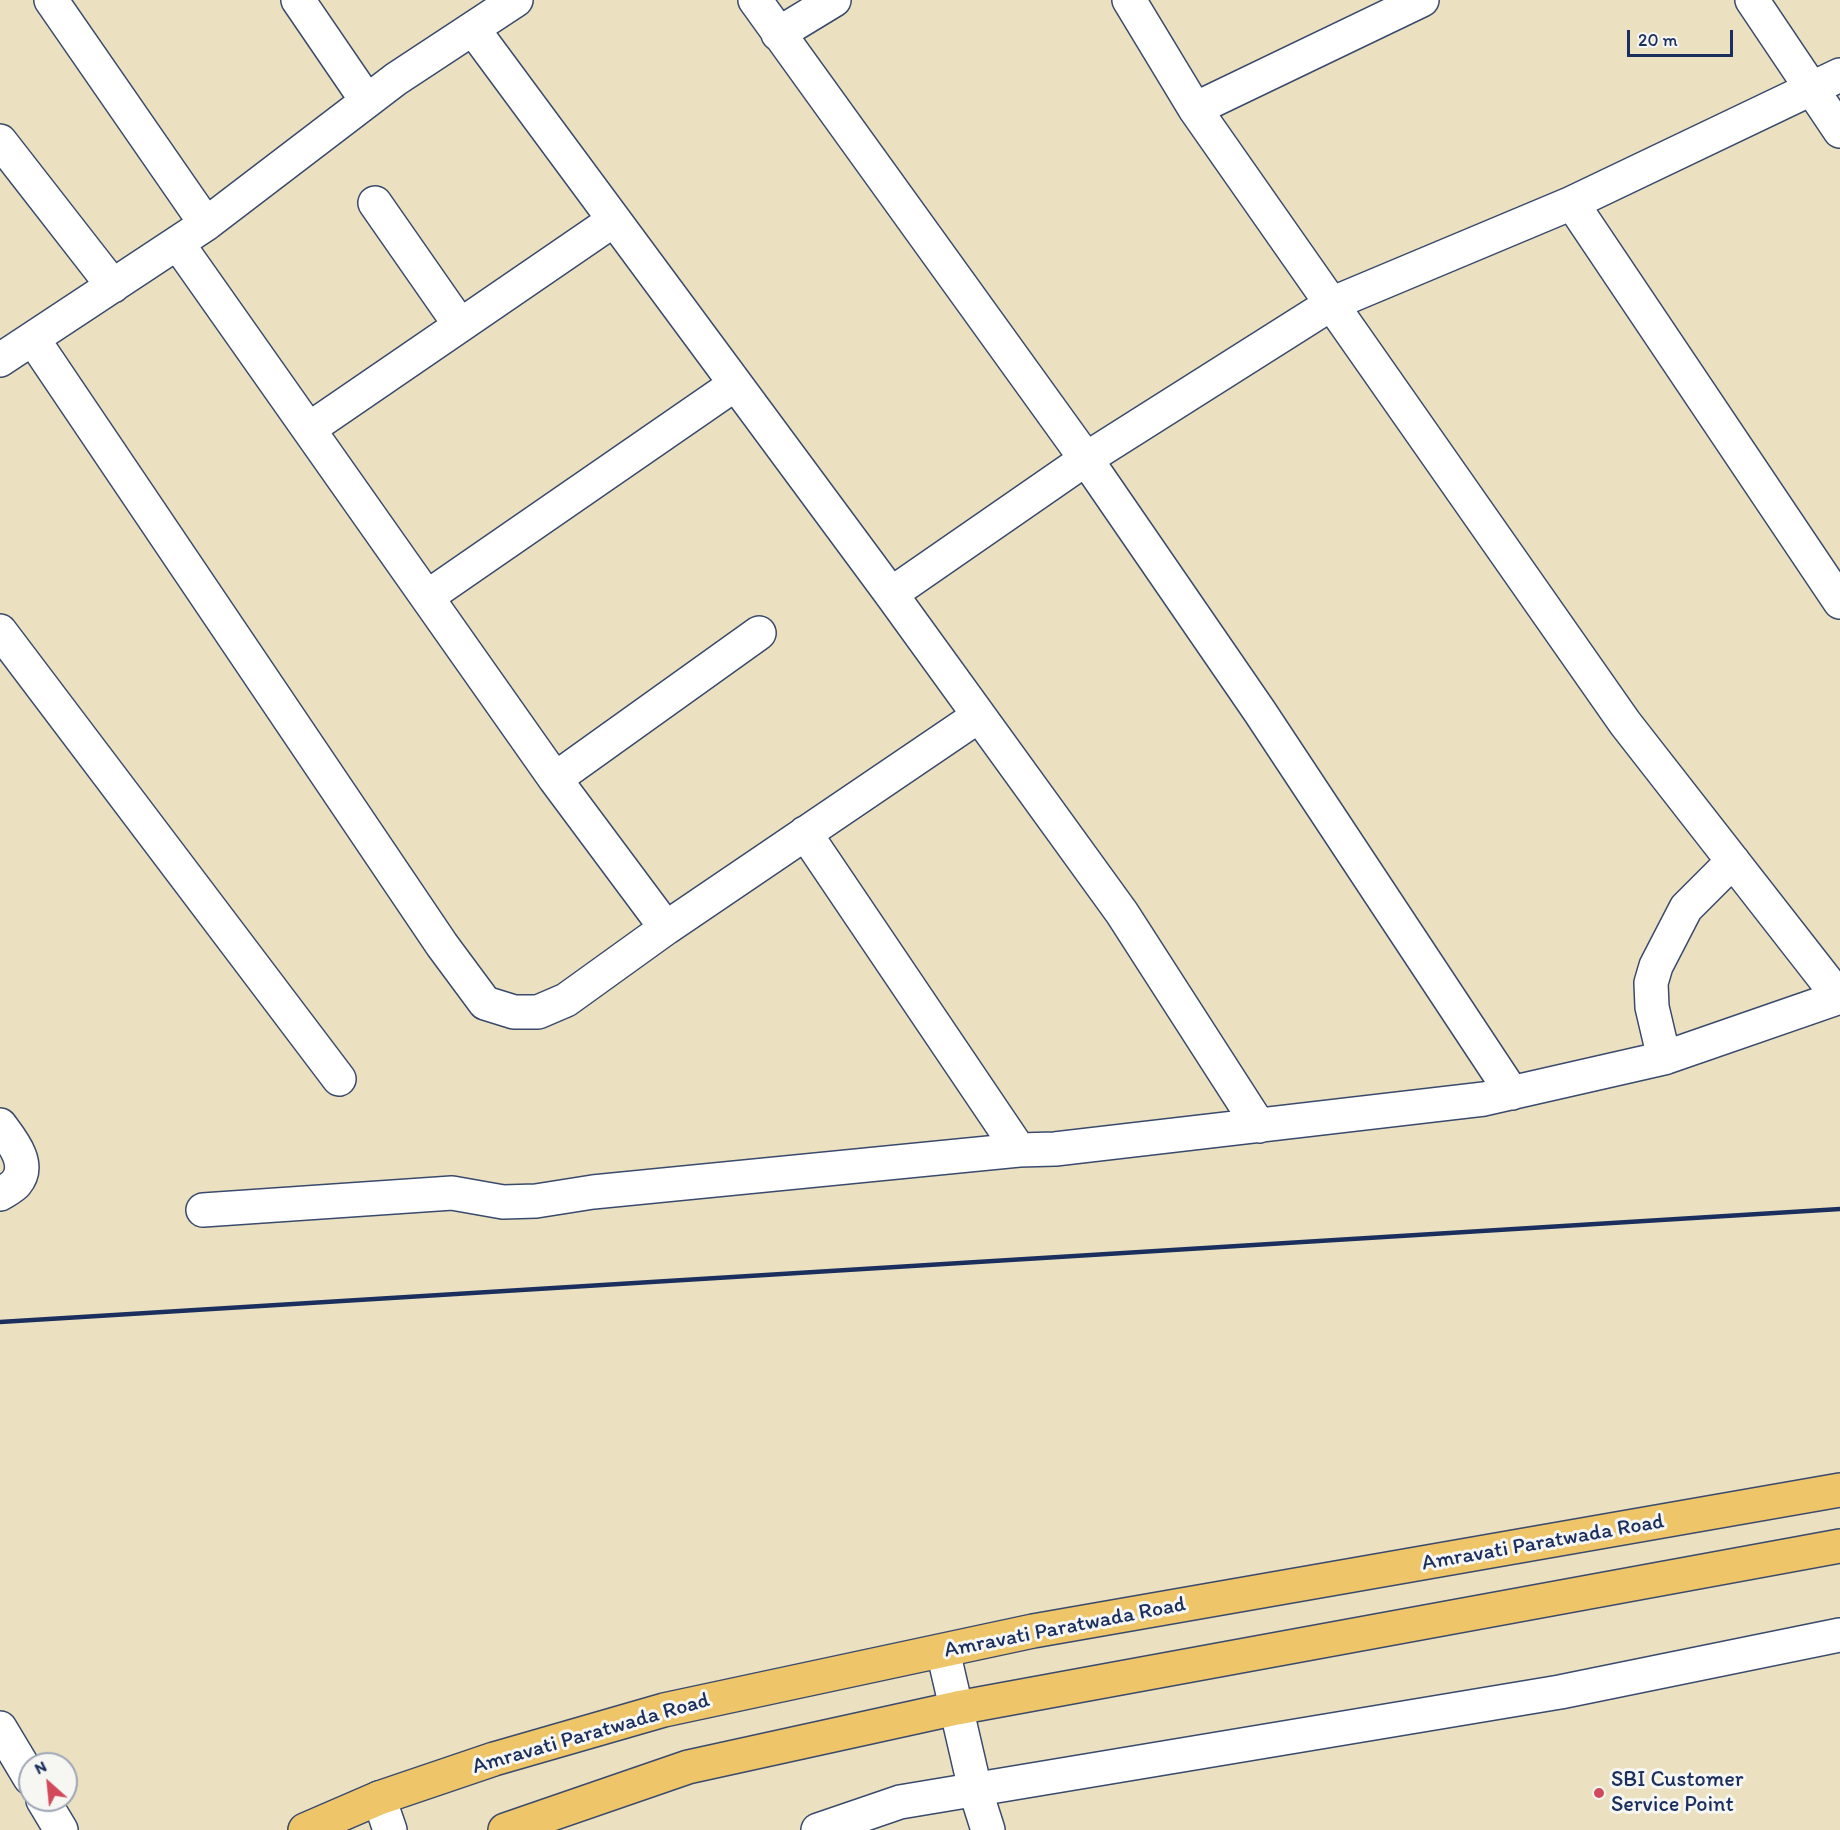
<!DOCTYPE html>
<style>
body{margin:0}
#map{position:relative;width:1840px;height:1830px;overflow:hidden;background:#ebe1c1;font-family:Itim,sans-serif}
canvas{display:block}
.north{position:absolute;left:18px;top:1752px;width:60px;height:60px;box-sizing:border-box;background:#f6f6f2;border:2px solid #9ea6b7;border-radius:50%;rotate:333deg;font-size:16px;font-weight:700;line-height:24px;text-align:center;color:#1b2f5e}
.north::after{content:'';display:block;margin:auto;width:21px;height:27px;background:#d1495b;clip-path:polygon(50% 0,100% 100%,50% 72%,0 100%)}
.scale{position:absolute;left:1627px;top:30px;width:106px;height:27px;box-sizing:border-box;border:3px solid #1b2f5e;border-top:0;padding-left:8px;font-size:18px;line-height:21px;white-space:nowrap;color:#1b2f5e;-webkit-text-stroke:4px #f6f6f2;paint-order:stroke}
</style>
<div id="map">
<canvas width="1840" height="1830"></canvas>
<div class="north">N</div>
<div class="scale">20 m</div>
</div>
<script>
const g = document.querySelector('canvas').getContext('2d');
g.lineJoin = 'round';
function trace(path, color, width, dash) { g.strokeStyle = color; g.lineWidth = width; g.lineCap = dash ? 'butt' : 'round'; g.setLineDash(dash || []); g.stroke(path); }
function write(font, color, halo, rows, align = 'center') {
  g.font = font + ' Itim,sans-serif'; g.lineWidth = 6; g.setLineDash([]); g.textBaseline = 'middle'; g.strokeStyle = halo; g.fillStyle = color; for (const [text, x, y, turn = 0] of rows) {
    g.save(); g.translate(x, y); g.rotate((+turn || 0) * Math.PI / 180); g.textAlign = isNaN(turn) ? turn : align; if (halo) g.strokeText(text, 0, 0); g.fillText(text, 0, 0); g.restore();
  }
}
const minor = new Path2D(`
 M51,0L206,224
 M298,0L367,101
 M755,0L1086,459L1260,712L1512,1093
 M1129,0L1195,109L1625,723L1839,997
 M1752,0L1840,131
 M473,29L891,594L1122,913L1259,1126
 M778,34L834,0
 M1195,109L1422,0
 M0,141L113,286
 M375,203L460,325
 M1572,203L1840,602
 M178,244L555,779L666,928
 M33,339L442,945L485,1003L514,1012H538L566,1000L666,928L977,717
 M0,360L206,224L396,79L516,0
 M309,429L614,220
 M891,594L1086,459L1331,304L1572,203L1840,75
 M427,597L734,385
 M0,631L339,1079
 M555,779L759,633
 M805,833L1019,1150
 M1664,1058L1652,1007L1651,983L1656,966L1686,908L1733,861
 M0,1125C11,1140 32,1164 16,1183C13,1187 5,1191 0,1194
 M203,1210L452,1193L503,1202L536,1201L593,1192L1019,1150L1055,1149L1484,1099L1664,1058L1840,997
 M943,1651L975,1789L988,1830
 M0,1728L30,1778
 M379,1798L390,1830
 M43,1800L61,1830
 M818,1830L900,1802L1560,1692L1840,1635`);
const major = new Path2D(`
 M305,1830L379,1798L494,1759L664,1710L1033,1631L1840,1490
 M505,1830L688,1767L957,1708L1840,1546`);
const rail = new Path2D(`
 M0,1322L1840,1209`);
const markers = [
 [1599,1793,6,"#d1495b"]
];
const streetNames = [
 ["Amravati Paratwada Road",1543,1543,-10],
 ["Amravati Paratwada Road",1065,1628,-11],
 ["Amravati Paratwada Road",591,1734,-16]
];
const poiNames = [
 ["SBI Customer",1611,1780],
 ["Service Point",1611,1805]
];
trace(minor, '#3a4a6d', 36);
trace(major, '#3a4a6d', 36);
trace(minor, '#fff', 33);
trace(major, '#eec569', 33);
trace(rail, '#1b2f5e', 4.5);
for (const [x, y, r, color] of markers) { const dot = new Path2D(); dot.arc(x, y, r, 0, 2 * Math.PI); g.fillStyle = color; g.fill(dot); trace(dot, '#f6f6f2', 2); }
write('22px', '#1b2f5e', '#f6f6f2', streetNames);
write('22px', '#1b2f5e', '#f6f6f2', poiNames, 'left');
</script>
